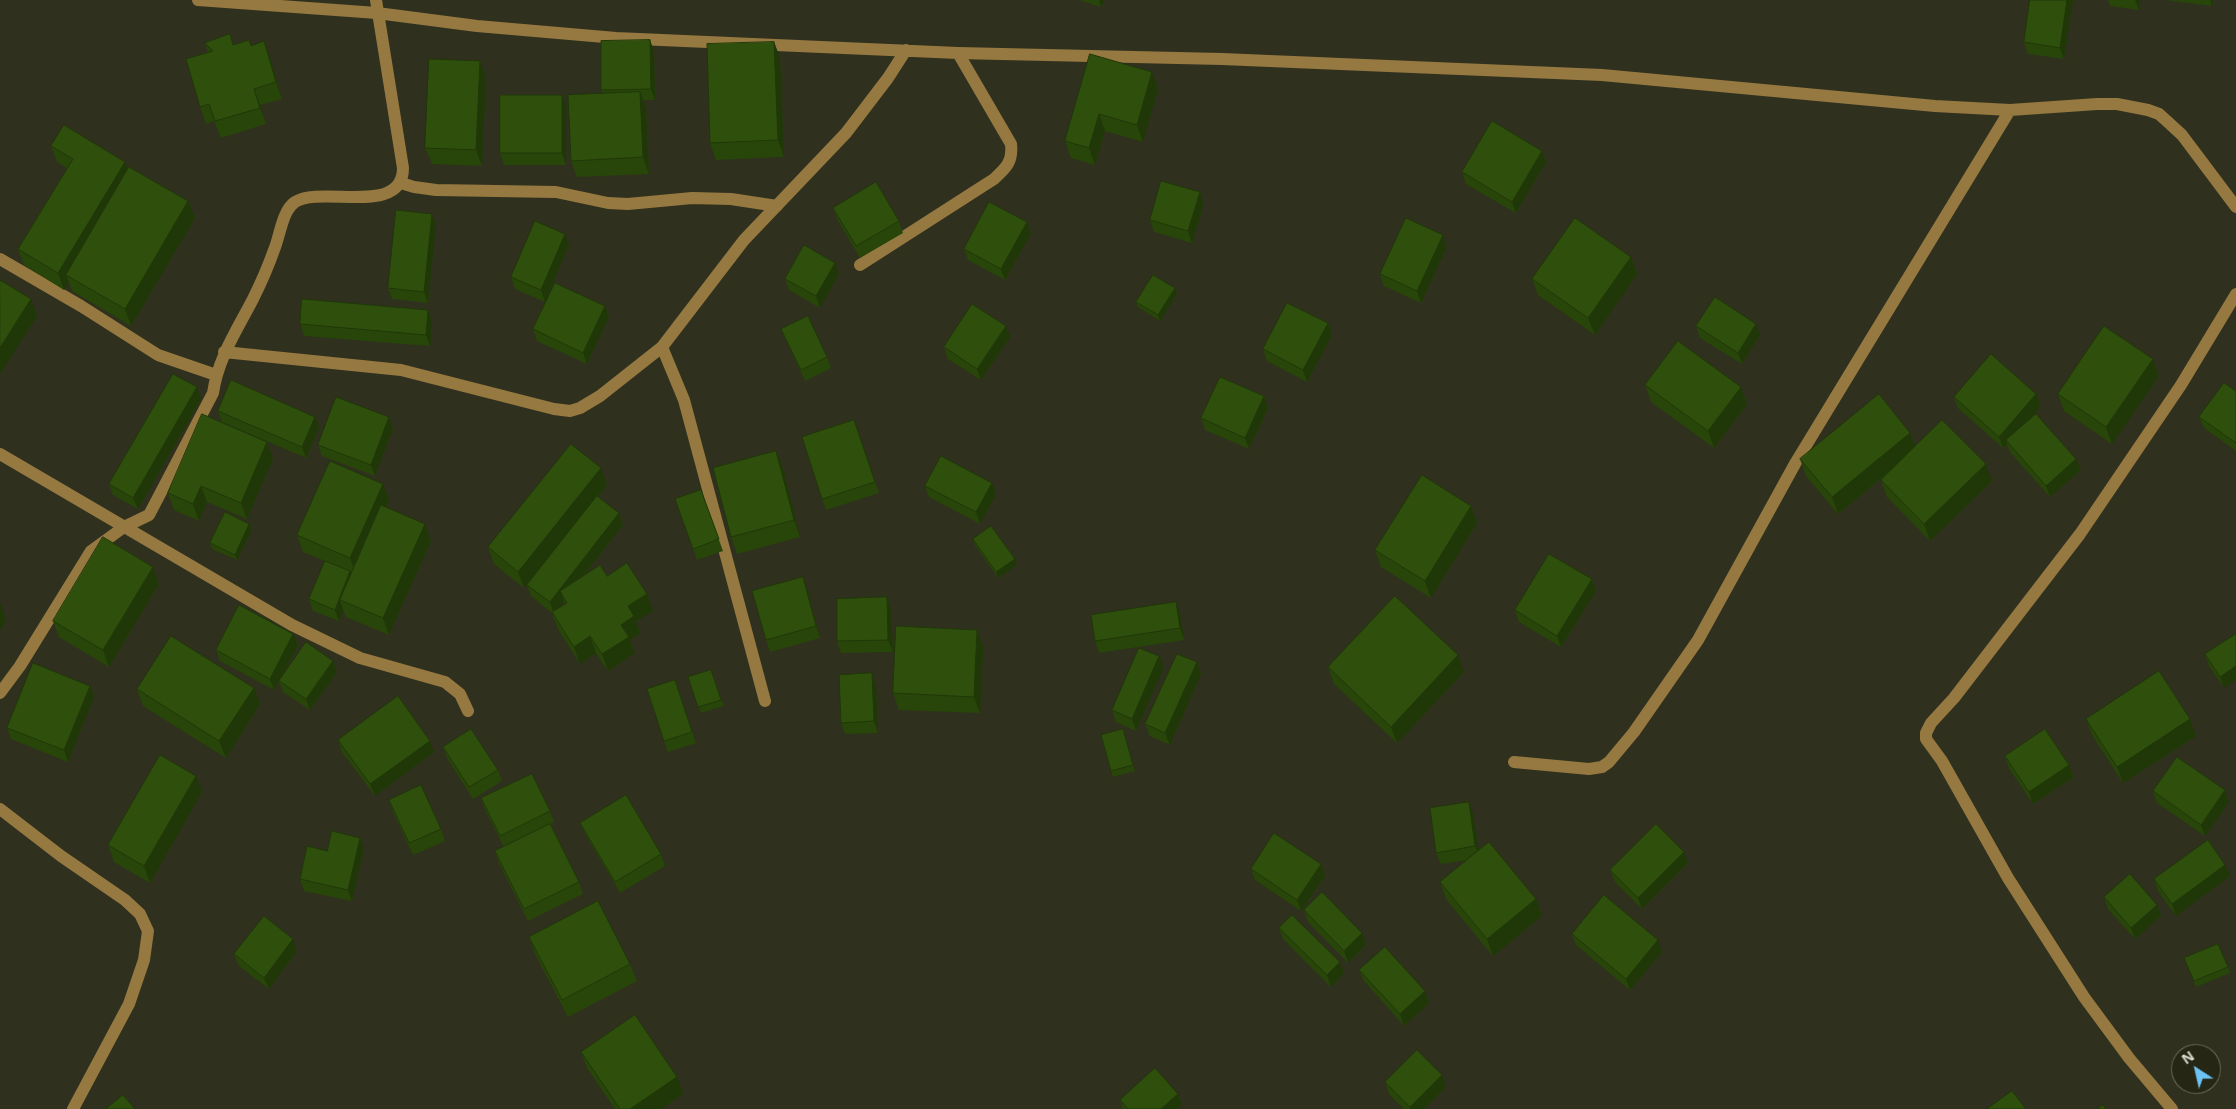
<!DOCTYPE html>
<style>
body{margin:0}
#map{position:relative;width:2236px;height:1109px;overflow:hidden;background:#30301f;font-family:"Noto Sans",sans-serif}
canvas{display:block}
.north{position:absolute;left:2171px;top:1044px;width:50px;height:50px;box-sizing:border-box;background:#262615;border:1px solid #6e6e5f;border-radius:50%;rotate:325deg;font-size:14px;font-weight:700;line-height:20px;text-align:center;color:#dadacf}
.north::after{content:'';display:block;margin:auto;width:18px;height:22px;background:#6dc2f3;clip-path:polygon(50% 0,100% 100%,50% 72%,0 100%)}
</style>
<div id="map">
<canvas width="2236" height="1109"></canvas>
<div class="north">N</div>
</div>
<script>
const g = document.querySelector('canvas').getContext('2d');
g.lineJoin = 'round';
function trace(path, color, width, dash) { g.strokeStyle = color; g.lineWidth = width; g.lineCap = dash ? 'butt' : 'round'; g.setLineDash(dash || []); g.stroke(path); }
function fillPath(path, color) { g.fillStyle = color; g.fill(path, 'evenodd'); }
const minor = new Path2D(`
 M198,0L377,13L477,26L616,38L958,53L1222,59L1602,75L1935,106L2010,110L2097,104H2117L2148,110L2159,114L2169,123L2182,135L2236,207
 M401,183L414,187L436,190L556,192L608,203L628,204L692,198L731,199L777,206
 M0,259L81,306L158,355L216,375
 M860,265L994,179C1006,168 1013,162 1011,144L958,53
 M662,347L684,400L765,701
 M224,352L401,370L554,409L570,411L580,408L600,396L662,347L744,240L846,133L888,78L906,50
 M0,454L292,625L360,658L445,682L460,694L468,711
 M0,693L20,666L91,551L124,527L149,515L213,393C218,358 237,330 253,299C261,283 268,267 274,250C280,236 282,211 295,202C322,185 403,217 403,168L376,0
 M1514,762L1589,769L1602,767L1609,762L1634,732L1698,640L1796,462L2010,110
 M0,809L61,856L125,900L140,914L148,931L144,960L129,1004L73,1109
 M2172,1109L2129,1058L2084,997L2008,878L1942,761L1926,739V733L1931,723L1954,698L2080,534L2181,385L2236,294`);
const wall = new Path2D(`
 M1079,0H1104L1101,7Z
 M2030,0H2073L2064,59L2028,54L2024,42Z
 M2108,0H2140L2139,10L2110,6Z
 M2165,0H2213L2212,6Z
 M650,40L654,52L655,100H643L646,108L649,174L577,177L571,161L603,93L601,90Z
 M264,41L270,58L282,99L260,105L266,124L221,138L214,121L206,124L200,107L208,53L205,43L234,45L251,46Z
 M774,42L780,58L784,157L716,160L710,143Z
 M1090,54L1158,89L1143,142L1105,131L1095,165L1071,158L1065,141Z
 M480,61L486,78L482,166L432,164L425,148Z
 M566,106V165H504L500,153Z
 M51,146L128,169L188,201L195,218L131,326L72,291L69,282L64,290L24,265L18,249L67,168L57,162Z
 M1542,151L1546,162L1516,213L1466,184L1462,172Z
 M1200,192L1204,204L1192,243L1154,232L1150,220Z
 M833,208L899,221L903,233L860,258L837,219Z
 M432,214L436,225L428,303L392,299L388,288Z
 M1027,222L1031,233L1005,280L968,260L964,249Z
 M569,245L545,302L515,289L511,277Z
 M1447,247L1421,303L1384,286L1380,274Z
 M1631,257L1637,274L1595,335L1538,295L1532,279Z
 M839,274L820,308L789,290L785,279Z
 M1177,294L1160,321L1138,307L1136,302Z
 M605,306L609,317L587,364L537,341L533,329Z
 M432,322L430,346L304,336L300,324Z
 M1328,323L1332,335L1307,382L1267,361L1263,349Z
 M1696,326L1760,335L1742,364L1700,338Z
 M781,329L827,357L831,368L805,381L786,341Z
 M1010,337L981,380L948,359L944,347Z
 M2159,376L2112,444L2064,411L2058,394Z
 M1645,385L1741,387L1747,404L1714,448L1651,402Z
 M2236,391V451L2204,428L2199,417Z
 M2036,394L2041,406L2024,424L2081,470L2050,497L2010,452L2007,444L2003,448L1958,408L1954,397Z
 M1264,396L1268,408L1249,449L1205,430L1201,418Z
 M201,399L138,509L113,495L109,484Z
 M218,411L319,428L306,458L222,422Z
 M854,420L879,493L826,510L822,499Z
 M393,429L375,476L322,456L318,445Z
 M1910,433L1915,447L1992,481L1930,541L1887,497L1881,480L1895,467L1838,514L1806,476L1800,459Z
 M267,442L273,459L247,519L207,502L199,521L174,510L168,493Z
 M783,468L800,537L737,554L731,537Z
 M607,485L598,497L623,525L584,575L607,576L647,594L653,611L636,621L640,633L630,640L635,653L608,671L596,653L580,664L558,629L552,613L531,596L527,585L538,571L524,588L494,564L488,547ZM564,601L565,604L557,609Z
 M925,486L996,494L980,524L929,497Z
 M701,490L723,551L697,560L675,499Z
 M389,500L386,507L425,524L431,541L389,635L346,617L343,610L339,621L313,611L309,599L325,561L303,552L297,535Z
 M1471,506L1477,523L1431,598L1381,567L1375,550Z
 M249,524L252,530L237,560L212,549L210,543Z
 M973,539L1017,565L998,578L975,545Z
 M1592,579L1596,591L1561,647L1519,622L1515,610Z
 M159,584L109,667L59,637L53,621Z
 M807,588L820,638L770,652L766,640Z
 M887,597L891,609L893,652L841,653L837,641Z
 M1180,613L1184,640L1099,653L1095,641Z
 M977,630L983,646L980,713L899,710L893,693Z
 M293,634L298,645L274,690L220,661L216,650Z
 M2236,634L2224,688L2209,666L2205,654Z
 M333,661L337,672L310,710L283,692L279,681Z
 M1197,662L1201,674L1170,745L1150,736L1145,724Z
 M1164,667L1136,731L1116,722L1112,710Z
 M1328,667L1464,672L1397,743L1334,684Z
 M711,670L724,706L701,713L688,677Z
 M872,673L876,685L878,733L845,734L841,723Z
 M675,680L696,743L668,752L664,741Z
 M90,686L94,697L68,762L11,739L7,728Z
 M254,688L260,704L226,758L143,706L137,689Z
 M2086,719L2196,736L2123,783L2092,735Z
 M1123,729L1135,771L1113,777L1111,771Z
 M338,740L434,752L375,796L342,752Z
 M443,747L498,770L502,781L473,799L447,758Z
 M2005,756L2069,765L2074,777L2033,804L2009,768Z
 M196,776L202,792L150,883L114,862L108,845Z
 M2153,791L2229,802L2205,836L2157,803Z
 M481,798L550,811L554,822L551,824L579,882L583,894L528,921L499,863L495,851L504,847L485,810Z
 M389,800L441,829L445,841L413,855L393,812Z
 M1473,814L1479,851L1536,899L1542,916L1493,956L1446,899L1440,882L1468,860L1441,864L1436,853Z
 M580,823L661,854L665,866L620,893L585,834Z
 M364,849L352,901L304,891L300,879L327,851Z
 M1688,863L1642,909L1615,882L1610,870Z
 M1321,864L1325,876L1301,911L1255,880L1251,869Z
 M2230,876L2176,916L2158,891L2154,879Z
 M2104,897L2157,905L2161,916L2135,939L2108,909Z
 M1304,910L1362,933L1366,945L1348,963L1308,922Z
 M1279,928L1344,973L1331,987L1283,939Z
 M1572,934L1662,952L1630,990L1576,945Z
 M529,937L630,964L637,981L568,1017L535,954Z
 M297,951L269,989L239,966L234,954Z
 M2186,964L2228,967L2230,973L2196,987Z
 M1359,970L1425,991L1429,1003L1404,1026L1364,981Z
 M581,1052L683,1094L661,1109H615L587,1068Z
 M1385,1082L1446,1087L1424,1109H1404L1389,1094Z
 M1178,1094L1182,1105L1178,1109H1123L1120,1100Z`);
const shadedWall = new Path2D(`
 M1099,0H1104L1101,7Z
 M2067,0H2073L2064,59L2060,48Z
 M2135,0H2140L2139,10Z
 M2210,0H2213L2212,6Z
 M650,40L654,52L655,100L651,89Z
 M264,41L270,58L282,99L276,82Z
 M774,42L780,58L784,157L778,140Z
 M480,61L486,78L482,166L476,150Z
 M1152,72L1158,89L1143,142L1137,125Z
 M254,89L260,105L266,124L260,108Z
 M640,92L646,108L649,174L643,157Z
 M562,95L566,106V165L562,153Z
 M1099,114L1105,131L1095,165L1089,148Z
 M1542,151L1546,162L1516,213L1512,202Z
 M125,162L131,179L66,275L69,282L64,290L58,273Z
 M1200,192L1204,204L1192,243L1188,231Z
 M188,201L195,218L131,326L125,309Z
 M432,214L436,225L428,303L424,292Z
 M1027,222L1031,233L1005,280L1001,269Z
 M565,234L569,245L545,302L541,290Z
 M1443,235L1447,247L1421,303L1417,291Z
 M1631,257L1637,274L1595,335L1588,318Z
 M835,263L839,274L820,308L816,296Z
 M1175,288L1177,294L1160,321L1158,315Z
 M31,299L37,316L0,374V348Z
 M605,306L609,317L587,364L583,353Z
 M428,310L432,322L430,346L426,335Z
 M1328,323L1332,335L1307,382L1303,370Z
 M1756,324L1760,335L1742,364L1738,353Z
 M1006,326L1010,337L981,380L977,369Z
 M2153,359L2159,376L2112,444L2106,427Z
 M197,387L201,399L138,509L133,498Z
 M1741,387L1747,404L1714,448L1708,431Z
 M2036,394L2041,406L2008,443L2006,440L2007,444L2003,448L1999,437Z
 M1264,396L1268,408L1249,449L1245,438Z
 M315,417L319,428L306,458L302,447Z
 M389,417L393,429L375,476L371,465Z
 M1910,433L1916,449L1838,514L1832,497Z
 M267,442L273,459L247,519L241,503Z
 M776,451L783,468L800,537L794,520Z
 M2076,459L2081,470L2050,497L2046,486Z
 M1986,464L1992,481L1930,541L1924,524Z
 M601,468L607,485L524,588L518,572Z
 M992,483L996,494L980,524L976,512Z
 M383,484L389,500L356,575L350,558Z
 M201,486L207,502L199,521L193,504Z
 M1471,506L1477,523L1431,598L1425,581Z
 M619,513L623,525L565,599L560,591L564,601L554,614L550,602Z
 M249,524L252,530L237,560L235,555Z
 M425,524L431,541L389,635L383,618Z
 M1015,559L1017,565L998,578L996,572Z
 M153,567L159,584L109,667L103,650Z
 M350,571L354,583L340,600L343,610L339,621L335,610Z
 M803,577L807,588L820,638L816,626Z
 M1592,579L1596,591L1561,647L1557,636Z
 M647,594L653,611L636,621L640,633L630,640L635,653L608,671L602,654L621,625L628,606Z
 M887,597L891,609L893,652L888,640Z
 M1176,602L1180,613L1184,640L1180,628Z
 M0,603L6,620L0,631Z
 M977,630L983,646L980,713L974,697Z
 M293,634L298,645L274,690L270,679Z
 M590,636L596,653L580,664L574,647Z
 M1458,655L1464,672L1397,743L1391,727Z
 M1159,656L1164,667L1136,731L1132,719Z
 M333,661L337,672L310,710L306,699Z
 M1197,662L1201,674L1170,745L1165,733Z
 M2236,666V680L2224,688L2220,677Z
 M872,673L876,685L878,733L874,721Z
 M90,686L94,697L68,762L64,750Z
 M254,688L260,704L226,758L219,741Z
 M2190,719L2196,736L2123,783L2117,767Z
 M430,741L434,752L375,796L370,784Z
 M2069,765L2074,777L2033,804L2029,792Z
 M196,776L202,792L150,883L144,866Z
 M2225,790L2229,802L2205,836L2201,825Z
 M1469,802L1473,814L1480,858L1475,846Z
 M360,838L364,849L352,901L348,890Z
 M1684,852L1688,863L1642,909L1638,898Z
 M1321,864L1325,876L1301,911L1297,900Z
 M2225,865L2230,876L2176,916L2172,904Z
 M1536,899L1542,916L1493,956L1487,939Z
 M2157,905L2161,916L2135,939L2131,928Z
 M1362,933L1366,945L1348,963L1344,951Z
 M293,939L297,951L269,989L264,978Z
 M1658,940L1662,952L1630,990L1626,979Z
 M1340,962L1344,973L1331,987L1327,975Z
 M1425,991L1429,1003L1404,1026L1400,1014Z
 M1442,1075L1446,1087L1424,1109H1410V1107Z
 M677,1077L683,1094L661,1109H630Z
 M1178,1094L1182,1105L1178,1109H1161Z`);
const building = new Path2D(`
 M2030,0H2067L2060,48L2024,42Z
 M230,34L233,45L249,40L251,46L264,41L276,82L254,89L260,108L215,121L209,104L200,107L186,59L213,51L205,43Z
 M650,40L651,89L601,90V41Z
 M774,42L778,140L710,143L707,44Z
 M1090,54L1152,72L1137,125L1099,114L1089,148L1065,141Z
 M429,59L480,61L476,150L425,148Z
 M640,92L643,157L571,161L568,95Z
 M500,95H562V153H500Z
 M1492,121L1542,151L1512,202L1462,172Z
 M64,125L125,162L58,273L18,249L73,159L51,146Z
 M129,167L188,201L125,309L66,275Z
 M1161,181L1200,192L1188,231L1150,220Z
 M876,182L899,221L856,246L833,208Z
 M989,202L1027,222L1001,269L964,249Z
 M396,210L432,214L424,292L388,288Z
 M1406,218L1443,235L1417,291L1380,274Z
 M1575,218L1631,257L1588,318L1532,279Z
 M535,221L565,234L541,290L511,277Z
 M804,245L835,263L816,296L785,279Z
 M1153,275L1175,288L1158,315L1136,302Z
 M0,280L31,299L0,348Z
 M555,283L605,306L583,353L533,329Z
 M1715,297L1756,324L1738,353L1696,326Z
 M302,299L428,310L426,335L300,324Z
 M1287,303L1328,323L1303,370L1263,349Z
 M972,304L1006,326L977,369L944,347Z
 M808,316L827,357L801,370L781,329Z
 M2104,326L2153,359L2106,427L2058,394Z
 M1678,341L1741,387L1708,431L1645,385Z
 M1991,354L2036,394L1999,437L1954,397Z
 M173,374L197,387L133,498L109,484Z
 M1220,377L1264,396L1245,438L1201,418Z
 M231,380L315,417L302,447L218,411Z
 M2224,383L2236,391V443L2199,417Z
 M1879,394L1910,433L1832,497L1800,459Z
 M336,397L389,417L371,465L318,445Z
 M202,414L267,442L241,503L201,486L193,504L168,493Z
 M2036,414L2076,459L2046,486L2006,440Z
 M854,420L875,482L822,499L802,437Z
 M1942,420L1986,464L1924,524L1881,480Z
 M571,444L601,468L518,572L488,547Z
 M776,451L794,520L731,537L713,468Z
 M941,456L992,483L976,512L925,486Z
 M330,461L383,484L350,558L297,535Z
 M1422,475L1471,506L1425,581L1375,550Z
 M701,490L719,539L693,549L675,499Z
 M597,496L619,513L550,602L527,585Z
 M381,505L425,524L383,618L340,600Z
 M225,512L249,524L235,555L210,543Z
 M991,526L1015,559L996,572L973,539Z
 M103,537L153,567L103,650L53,621Z
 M1549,554L1592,579L1557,636L1515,610Z
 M325,561L350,571L335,610L309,599Z
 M627,563L647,594L628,606L634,616L621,625L629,637L602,654L590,636L574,647L552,612L567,603L560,591L600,565L607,576Z
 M803,577L816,626L766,640L752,591Z
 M1395,596L1458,655L1391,727L1328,667Z
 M887,597L888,640L837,641V599Z
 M1176,602L1180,628L1095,641L1091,615Z
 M239,605L293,634L270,679L216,650Z
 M896,626L977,630L974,697L893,693Z
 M2236,634V666L2220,677L2205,654Z
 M171,636L254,688L219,741L137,689Z
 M306,642L333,661L306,699L279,681Z
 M1139,648L1159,656L1132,719L1112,710Z
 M1177,654L1197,662L1165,733L1145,724Z
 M33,663L90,686L64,750L7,728Z
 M711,670L721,700L698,707L688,677Z
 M2159,671L2190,719L2117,767L2086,719Z
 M872,673L874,721L841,723L839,675Z
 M675,680L692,732L664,741L647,689Z
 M398,696L430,741L370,784L338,740Z
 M471,729L498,770L469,787L443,747Z
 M1123,729L1133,765L1111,771L1101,735Z
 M2045,729L2069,765L2029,792L2005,756Z
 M160,755L196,776L144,866L108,845Z
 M2177,757L2225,790L2201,825L2153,791Z
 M532,774L550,811L500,836L481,798Z
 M421,785L441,829L409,843L389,800Z
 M626,795L661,854L615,882L580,823Z
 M1469,802L1475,846L1436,853L1430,808Z
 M550,824L579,882L524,909L495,851Z
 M1656,824L1684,852L1638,898L1610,870Z
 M332,831L360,838L348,890L300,879L307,846L327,851Z
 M1274,833L1321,864L1297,900L1251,869Z
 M2208,840L2225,865L2172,904L2154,879Z
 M1489,842L1536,899L1487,939L1440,882Z
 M2130,874L2157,905L2131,928L2104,897Z
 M1322,892L1362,933L1344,951L1304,910Z
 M1604,895L1658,940L1626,979L1572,934Z
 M598,901L630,964L562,1000L529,937Z
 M1292,915L1340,962L1327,975L1279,928Z
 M264,916L293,939L264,978L234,954Z
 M2218,944L2228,967L2194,981L2184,958Z
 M1385,947L1425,991L1400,1014L1359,970Z
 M635,1015L677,1077L630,1109H620L581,1052Z
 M1417,1050L1442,1075L1410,1107L1385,1082Z
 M1155,1068L1178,1094L1161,1109H1128L1120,1100Z
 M2012,1091L2026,1109H1987Z
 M123,1095L135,1109H106Z
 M2103,1105L2106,1109H2097Z`);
trace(minor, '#967940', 12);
fillPath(wall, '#28450a');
fillPath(shadedWall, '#203808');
fillPath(building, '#2e500c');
trace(building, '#203808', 1);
</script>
